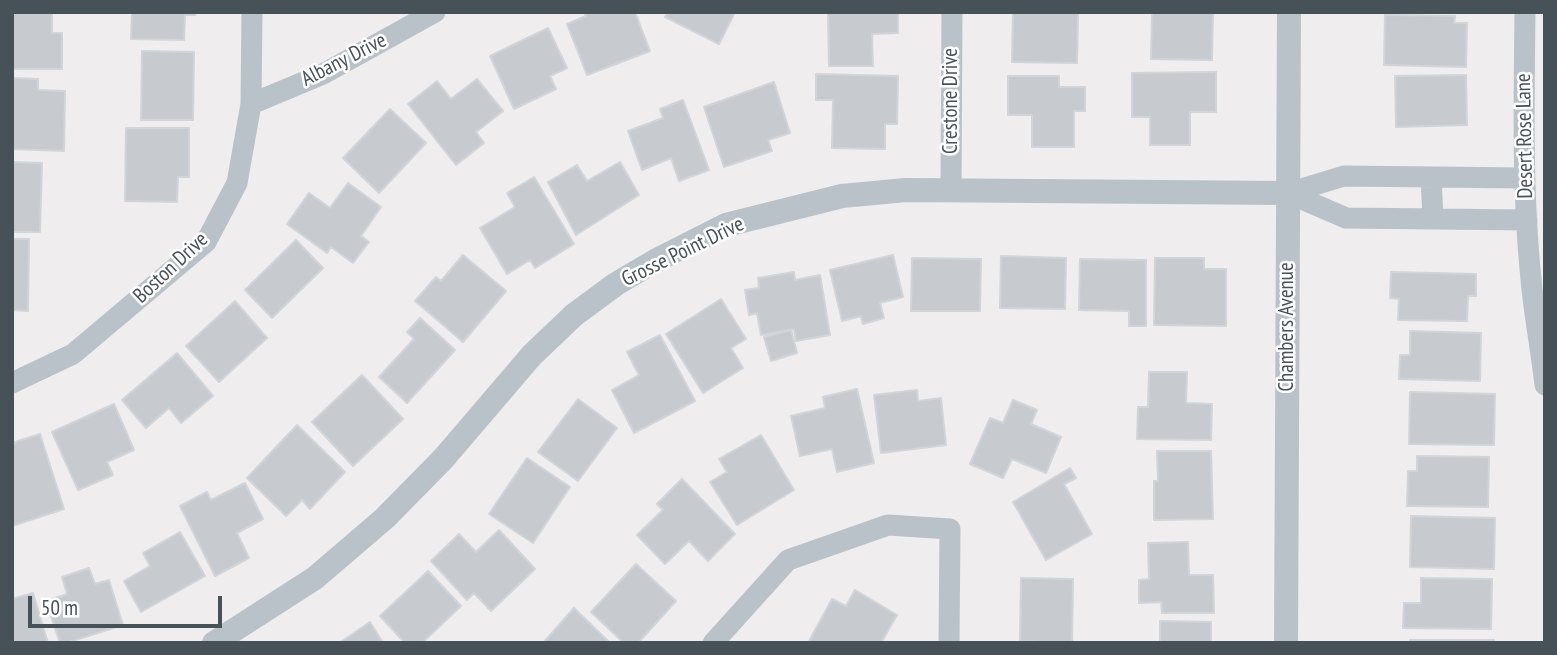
<!DOCTYPE html>
<style>
body{margin:0}
#map{position:relative;width:1557px;height:655px;overflow:hidden;background:#efeded;font-family:"PT Sans Narrow",sans-serif}
canvas{display:block}
.frame{position:absolute;inset:0;border:14px solid #475158;pointer-events:none}
.scale{position:absolute;left:28px;top:596px;width:194px;height:32px;box-sizing:border-box;border:4px solid #475158;border-top:0;padding-left:9px;font-size:21px;line-height:24px;white-space:nowrap;color:#475158;-webkit-text-stroke:5px #fff;paint-order:stroke}
</style>
<div id="map">
<canvas width="1557" height="655"></canvas>
<div class="frame"></div>
<div class="scale">50 m</div>
</div>
<script>
const g = document.querySelector('canvas').getContext('2d');
g.lineJoin = 'round';
function fillPath(path, color) { g.fillStyle = color; g.fill(path, 'evenodd'); }
function trace(path, color, width, dash) { g.strokeStyle = color; g.lineWidth = width; g.lineCap = dash ? 'butt' : 'round'; g.setLineDash(dash || []); g.stroke(path); }
function write(font, color, halo, rows, align = 'center') {
  g.font = font + ' "PT Sans Narrow",sans-serif'; g.lineWidth = 5; g.setLineDash([]); g.textBaseline = 'middle'; g.strokeStyle = halo; g.fillStyle = color; for (const [text, x, y, turn = 0] of rows) {
    g.save(); g.translate(x, y); g.rotate((+turn || 0) * Math.PI / 180); g.textAlign = isNaN(turn) ? turn : align; if (halo) g.strokeText(text, 0, 0); g.fillText(text, 0, 0); g.restore();
  }
}
const building = new Path2D(`
 M12,12H52V33H62V69H12Z
 M132,12H195V15H185L184,40L131,39Z
 M584,12H635L650,51L587,75L567,24L586,16Z
 M668,12H735L719,44L665,17Z
 M828,12H898V33L872,34L873,66H829Z
 M1013,12H1078L1077,63L1012,62Z
 M1152,12H1213L1212,60L1151,59Z
 M1385,15L1455,16L1454,23H1467L1466,67L1384,65Z
 M548,28L567,68L550,76L556,89L514,109L490,56Z
 M142,51L194,52L193,120H141Z
 M1216,72V112H1190V145H1150V117H1132V73Z
 M816,74L898,76L897,124H885V149L832,148L833,100H816Z
 M1466,75L1467,125L1396,127L1395,76Z
 M1008,76H1059V87H1085V111H1074V147H1032V115H1008Z
 M12,78L38,79V90L65,91L64,151L12,149Z
 M477,79L503,111L476,132L484,143L456,165L408,104L437,81L451,99Z
 M774,82L790,133L768,140L772,151L724,167L704,107Z
 M683,100L709,170L679,181L671,158L642,170L628,131L663,118L660,109Z
 M390,109L426,143L379,193L343,158Z
 M126,128H189V177H178L177,202L125,201Z
 M12,162L42,163L40,232H12Z
 M620,162L639,195L576,235L548,182L577,165L587,181Z
 M534,177L574,244L535,268L530,260L507,274L480,228L515,207L507,193Z
 M348,183L381,207L361,236L369,242L353,263L331,247L327,253L287,224L309,193L330,208Z
 M12,239H29L28,311L12,310Z
 M296,240L323,268L272,318L245,290Z
 M463,255L506,291L463,342L415,301L436,277L441,281Z
 M893,255L903,297L880,303L884,318L863,324L861,316L842,321L830,270Z
 M1001,256L1066,258L1065,309L1000,308Z
 M912,258L981,259L980,311H911Z
 M1155,258H1204V269H1226V326L1154,325Z
 M1080,259L1146,260V326H1129V311L1079,310Z
 M794,272L795,280L820,275L830,335L796,341L794,329L761,335L757,313L749,315L745,290L759,288L758,278Z
 M1391,272L1476,274V296H1468L1467,321L1398,320L1399,299L1390,298Z
 M721,299L746,339L731,348L743,368L703,393L666,334Z
 M235,301L267,338L219,382L186,346Z
 M420,318L455,350L407,403L379,377L414,339L407,332Z
 M791,330L797,353L771,361L764,337Z
 M1410,331L1481,333L1480,381L1399,379L1400,355H1410Z
 M660,335L695,401L634,433L612,390L639,375L627,352Z
 M177,353L213,396L181,423L169,408L146,428L122,400Z
 M1149,372H1187L1186,403L1212,404L1211,440L1137,439L1138,407H1148Z
 M362,375L403,419L353,466L312,422Z
 M857,389L874,463L837,472L832,449L800,456L791,416L825,408L823,397Z
 M917,390L918,401L941,398L946,445L881,453L874,395Z
 M1410,392L1495,394L1494,445L1409,444Z
 M578,399L617,428L578,481L538,452Z
 M1013,400L1037,410L1031,424L1061,437L1046,473L1012,459L1003,478L970,464L990,418L1003,423Z
 M114,404L134,450L107,462L113,475L78,490L52,432Z
 M297,425L345,472L310,509L302,500L286,516L247,478Z
 M40,434L64,509L12,526V443Z
 M761,435L794,490L737,525L710,482L727,472L719,459Z
 M1157,451H1211L1213,519L1154,520V481H1158Z
 M1417,456L1489,457L1488,507L1407,506L1408,471H1417Z
 M527,458L570,487L533,543L489,514Z
 M1070,468L1076,478L1064,484L1092,534L1046,560L1013,502Z
 M682,479L735,534L708,561L689,541L665,564L637,535L663,510L657,504Z
 M245,483L263,519L237,533L249,558L215,576L180,506L207,492L211,500Z
 M1411,516L1495,518L1494,569L1410,567Z
 M499,530L535,569L491,611L474,593L467,600L431,561L459,534L476,552Z
 M180,532L205,576L141,612L124,581L150,566L143,553Z
 M1188,542L1189,575H1213L1214,613H1162L1161,602L1139,603V580L1149,579L1148,543Z
 M636,564L676,601L638,643H624L591,612Z
 M89,568L95,584L109,580L123,625L66,643H60L46,601L67,594L62,577Z
 M428,571L461,606L422,643H405L380,616Z
 M1021,578L1073,579L1072,643L1020,641Z
 M1421,578L1492,579L1491,629L1403,628L1404,603H1421Z
 M855,590L897,615L881,643H808L832,599L846,606Z
 M33,593L48,643H12V599Z
 M574,608L610,643H543Z
 M1160,621L1211,622V643H1160Z
 M370,622L383,643H339Z
 M1410,640H1494V643H1410Z`);
const minor = new Path2D(`
 M1525,12C1524,101 1522,190 1531,279C1534,314 1541,349 1545,385
 M251,104L323,74L435,12
 M1431,177L1433,218
 M951,190L952,12
 M1288,193L1346,218L1527,220
 M1288,193L1344,176L1525,178
 M12,383L73,354L206,242L237,183L251,104L252,12
 M713,643L788,560L888,525L950,529L949,643`);
const tertiary = new Path2D(`
 M214,643L315,578L385,518L443,459L532,355L574,315L616,284L655,261L726,225L842,196L906,190L1288,193
 M1286,643L1289,12`);
const streetNames = [
 ["Albany Drive",344,60,-27],
 ["Crestone Drive",951,101,-90],
 ["Desert Rose Lane",1525,136,-91],
 ["Grosse Point Drive",683,252,-26],
 ["Boston Drive",171,268,-43],
 ["Chambers Avenue",1287,327,-90]
];
fillPath(building, '#c7cacf');
trace(building, '#d1d4d8', 2);
trace(minor, '#b9c2c8', 21);
trace(tertiary, '#b9c2c8', 24);
write('21px', '#475158', '#fff', streetNames);
</script>
